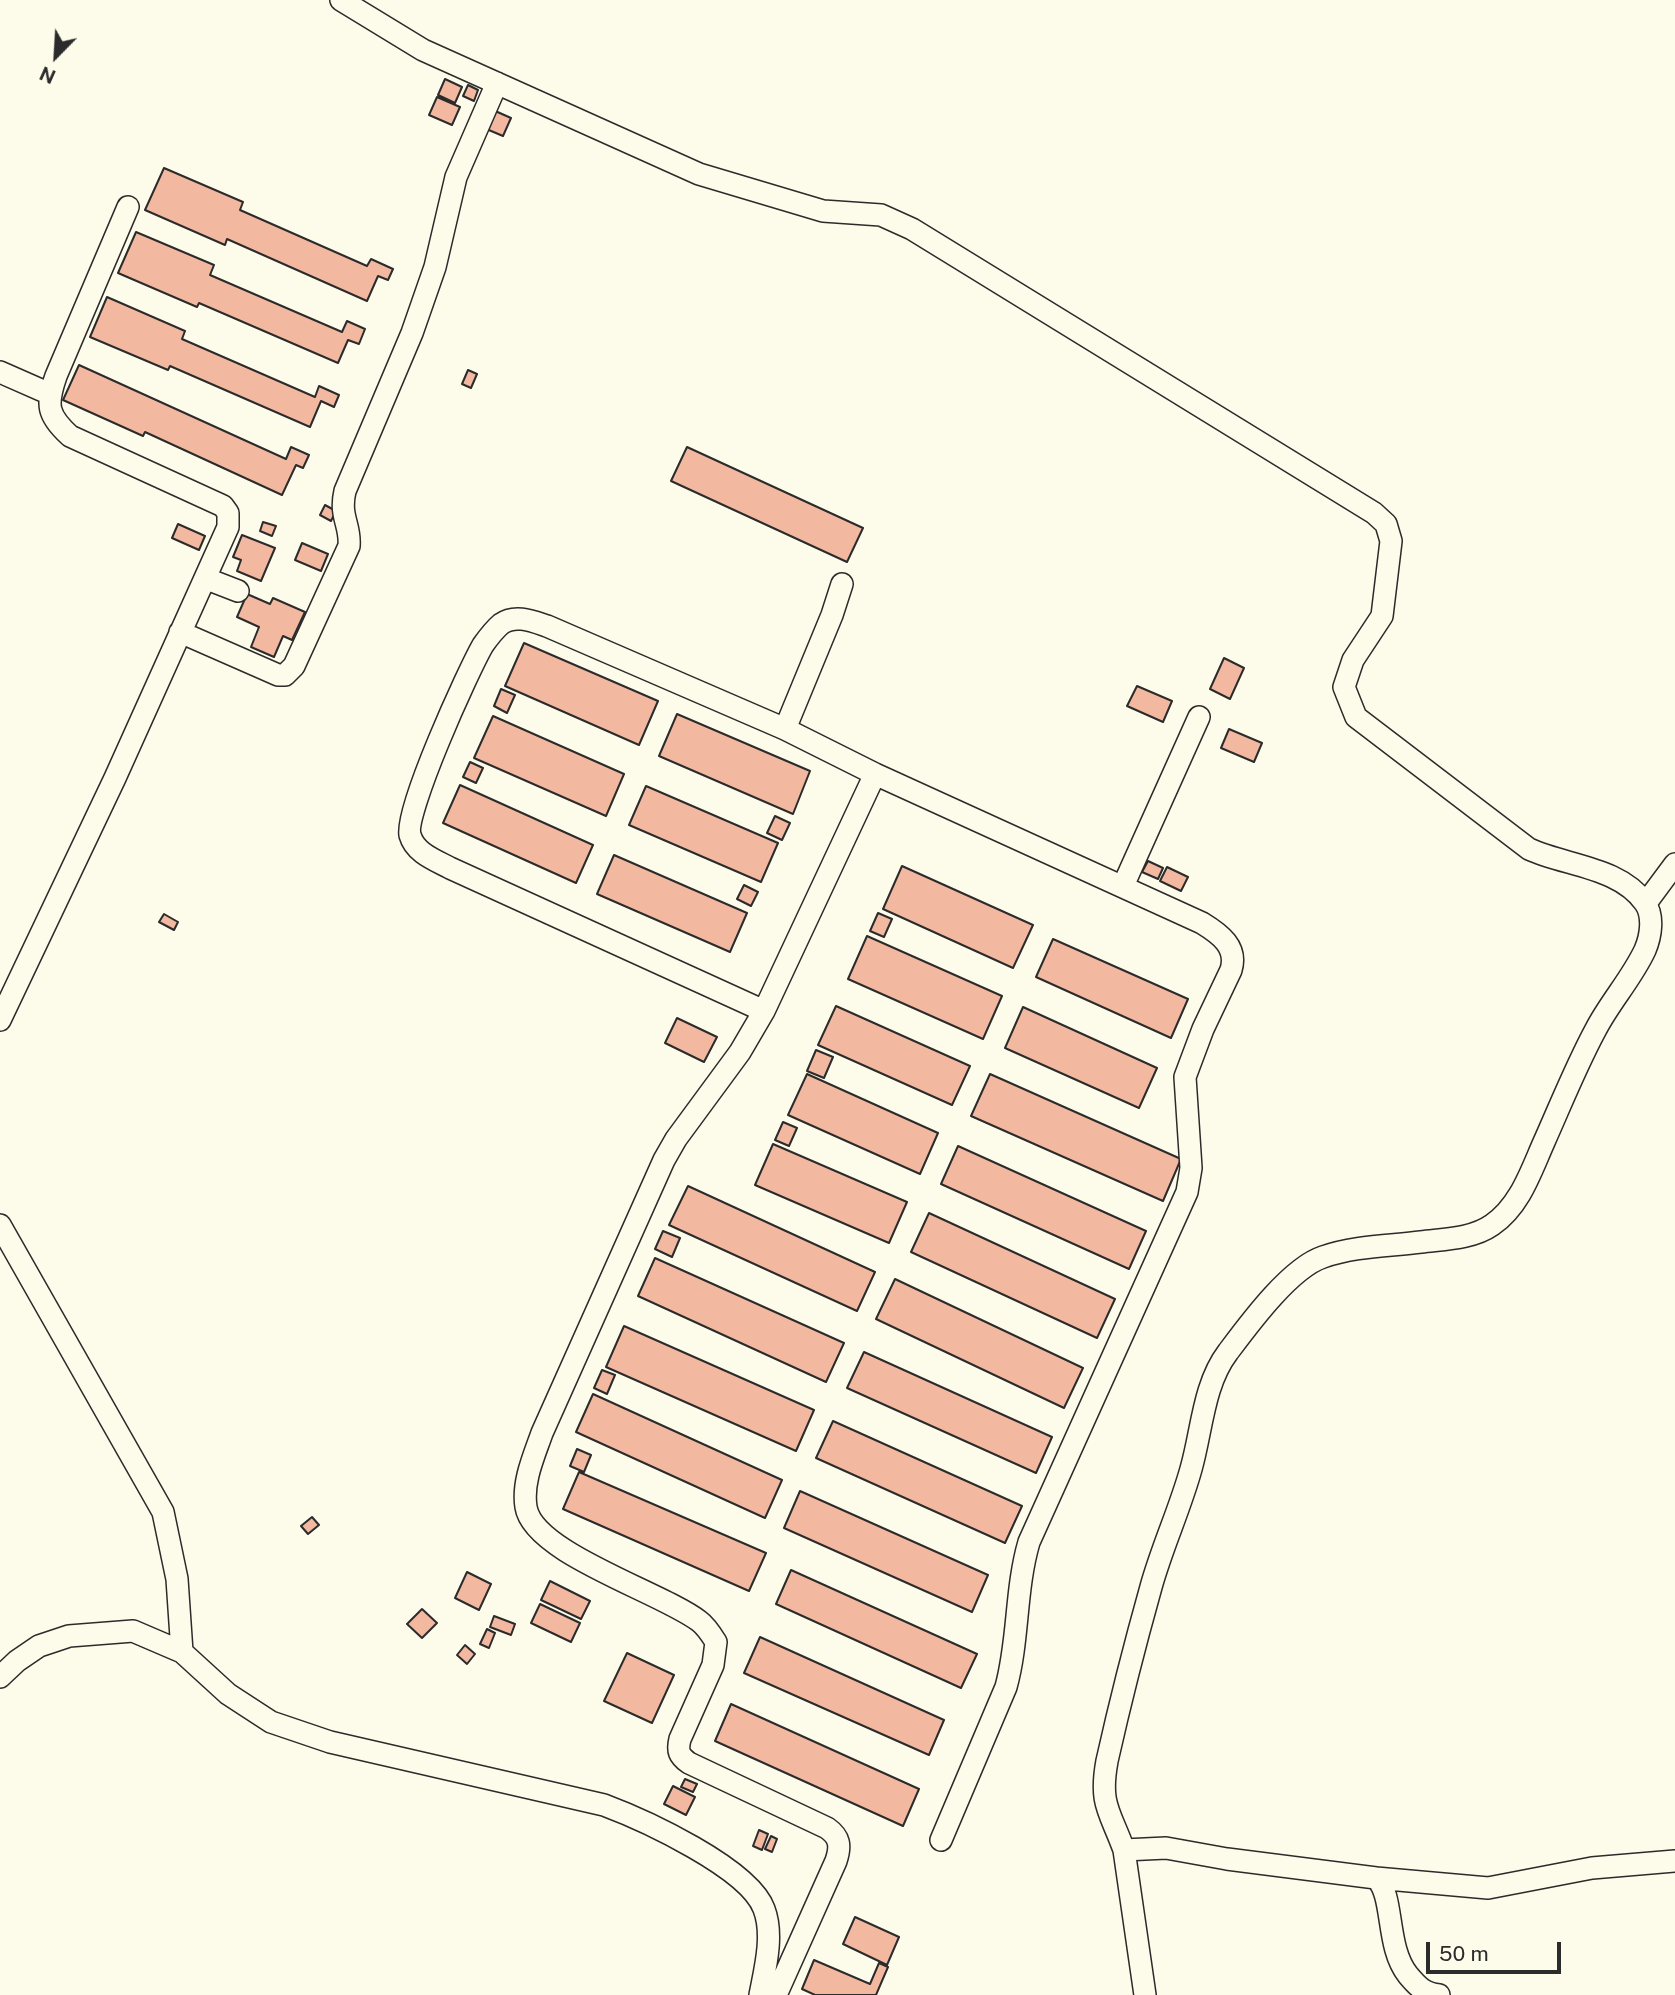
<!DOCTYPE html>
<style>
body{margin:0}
#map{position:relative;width:1675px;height:1995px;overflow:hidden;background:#fdfbea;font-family:"Public Sans",sans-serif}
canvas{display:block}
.north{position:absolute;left:21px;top:21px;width:70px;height:70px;-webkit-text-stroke:5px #fdfbea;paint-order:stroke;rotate:204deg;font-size:19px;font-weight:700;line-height:28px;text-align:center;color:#2b2b2b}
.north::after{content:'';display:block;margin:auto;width:24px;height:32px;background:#2b2b2b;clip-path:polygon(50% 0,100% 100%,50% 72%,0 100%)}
.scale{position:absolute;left:1426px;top:1942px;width:135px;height:32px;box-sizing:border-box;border:4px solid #2b2b2b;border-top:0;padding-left:9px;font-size:21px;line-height:24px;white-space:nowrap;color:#2b2b2b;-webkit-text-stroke:5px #fdfbea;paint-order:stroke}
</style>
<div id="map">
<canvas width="1675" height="1995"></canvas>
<div class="north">N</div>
<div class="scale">50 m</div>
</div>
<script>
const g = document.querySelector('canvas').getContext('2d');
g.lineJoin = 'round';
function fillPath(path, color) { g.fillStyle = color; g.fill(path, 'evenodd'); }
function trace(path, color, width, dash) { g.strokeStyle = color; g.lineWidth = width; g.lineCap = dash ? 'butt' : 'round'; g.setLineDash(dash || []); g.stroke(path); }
const building = new Path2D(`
 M445,79L462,87L455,103L438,95Z
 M468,85L478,90L474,101L463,96Z
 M437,97L460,107L452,125L429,115Z
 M493,110L511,118L503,136L484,128Z
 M164,168L243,202L240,210L367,266L371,259L393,269L388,280L378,276L367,301L227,239L225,245L145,210Z
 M136,232L214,265L210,275L342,332L347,321L365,329L359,344L348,340L338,363L199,303L197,307L118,273Z
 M107,297L185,331L182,339L315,397L319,386L339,395L334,407L321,401L310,427L170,366L168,370L90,337Z
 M79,365L286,459L291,447L309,455L303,468L296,465L282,495L145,432L143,436L63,400Z
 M468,370L477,374L471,388L462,384Z
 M687,447L863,528L847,562L671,481Z
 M325,505L336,511L331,521L320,515Z
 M263,522L276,526L272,536L260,531Z
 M178,524L205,536L199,550L172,538Z
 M242,535L275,548L261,581L237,571L241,560L233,557Z
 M302,543L328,554L321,571L295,560Z
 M247,594L270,604L273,598L305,612L292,640L283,636L274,657L251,647L259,627L237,617Z
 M524,643L658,701L639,745L505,686Z
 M1224,658L1244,668L1230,699L1210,689Z
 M1137,686L1172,701L1163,722L1127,706Z
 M501,689L515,695L507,713L494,706Z
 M677,714L810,771L793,814L659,756Z
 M493,716L624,774L606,816L474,758Z
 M1229,729L1262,743L1254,762L1221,748Z
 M470,762L483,768L476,783L463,777Z
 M460,785L593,845L576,883L443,823Z
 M646,786L778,843L761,882L629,825Z
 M775,816L790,823L782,840L767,833Z
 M614,855L747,913L730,952L597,894Z
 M1148,861L1163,868L1158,879L1142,872Z
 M902,866L1033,925L1013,968L883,909Z
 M1167,867L1188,877L1181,891L1160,881Z
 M744,885L758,892L751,906L737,899Z
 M878,913L892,919L884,937L870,931Z
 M164,914L178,922L174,930L159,922Z
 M867,936L1002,996L983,1039L848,979Z
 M1053,939L1188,999L1171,1038L1036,977Z
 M836,1006L970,1066L952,1105L818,1045Z
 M1023,1007L1157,1068L1139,1108L1005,1048Z
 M677,1018L717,1037L704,1062L665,1043Z
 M816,1050L833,1057L824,1078L807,1071Z
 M807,1074L938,1133L920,1174L788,1115Z
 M990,1074L1181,1159L1163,1201L971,1116Z
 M783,1122L797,1128L789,1146L775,1140Z
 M773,1144L907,1202L889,1243L755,1185Z
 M958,1146L1146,1231L1129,1269L941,1184Z
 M688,1186L875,1272L857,1311L669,1225Z
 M929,1213L1115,1299L1097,1338L911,1252Z
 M663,1231L680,1238L672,1257L655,1249Z
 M655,1258L844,1343L826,1382L638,1296Z
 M895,1279L1083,1368L1064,1408L876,1319Z
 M624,1326L814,1410L796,1451L606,1367Z
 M864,1352L1052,1437L1036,1473L847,1388Z
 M602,1370L615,1375L607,1394L594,1388Z
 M593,1394L782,1480L765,1518L576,1432Z
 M833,1421L1022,1506L1005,1543L816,1458Z
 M577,1449L591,1455L584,1472L570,1466Z
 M579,1472L766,1553L749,1591L563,1509Z
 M800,1491L988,1575L972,1612L784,1528Z
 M312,1517L319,1525L308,1534L301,1526Z
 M791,1570L977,1654L961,1688L776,1604Z
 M467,1572L491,1584L479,1610L455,1598Z
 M550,1581L590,1601L581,1619L541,1600Z
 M540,1604L580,1623L571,1642L531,1623Z
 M422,1609L437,1623L422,1638L407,1624Z
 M494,1616L515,1624L511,1635L490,1627Z
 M487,1629L495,1633L489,1648L480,1644Z
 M760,1637L944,1720L929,1755L744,1673Z
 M465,1645L475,1654L467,1664L457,1655Z
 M627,1653L674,1675L652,1723L604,1701Z
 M731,1704L919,1789L903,1826L715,1741Z
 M685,1779L697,1784L693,1792L681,1787Z
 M673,1786L695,1797L686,1815L664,1804Z
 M759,1830L768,1834L762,1850L753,1846Z
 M771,1836L777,1839L772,1852L765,1849Z
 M855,1917L899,1937L887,1965L843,1944Z
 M814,1960L870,1984L879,1963L888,1967L876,1995H815L802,1989Z`);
const minor = new Path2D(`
 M341,0L423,50L699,174L823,211L881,215L912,229L1374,513L1386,524L1391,541L1382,616L1353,660L1344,687L1356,717L1529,849C1566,866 1620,867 1645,903C1654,916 1651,936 1645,950C1632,978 1610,1002 1596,1029C1576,1066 1561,1104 1544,1142C1531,1171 1520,1206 1492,1225C1472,1239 1444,1239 1421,1242C1389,1246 1354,1246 1323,1257C1290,1268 1249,1324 1228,1352C1203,1385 1202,1431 1191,1469C1180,1509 1162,1547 1151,1587C1135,1644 1120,1703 1107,1761C1099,1805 1110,1811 1124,1850
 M0,372L50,394
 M207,579L238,591
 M180,632L278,675H285L294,666L349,546C351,525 339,517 345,491L412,333L435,267L456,177L497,83
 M785,729L832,615L842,584
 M1123,886L1199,717
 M1646,903L1675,864
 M764,1011L450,868C435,860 415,853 410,835C404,812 468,671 483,645C488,638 494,630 501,624C515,614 532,621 547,626L785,729L875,774L1202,923C1220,934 1238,947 1231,970L1203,1029L1185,1077L1191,1168L1187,1192L1029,1542C1015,1590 1019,1640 1006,1687L941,1840
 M0,1020L115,778L228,527V513L223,506L70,436C47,415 46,405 56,376L128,207
 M0,1225L163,1512L177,1579L182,1652
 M0,1677L17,1661L39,1646L69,1636L133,1631L182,1652L228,1694L271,1722L330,1742L604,1805C644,1820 749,1868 764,1909C774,1935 765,1969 760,1995
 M1376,1878L1488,1888L1592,1868L1675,1861
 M776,1995L836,1861C841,1846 840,1837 827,1828L689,1763C679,1756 677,1751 680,1739L713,1665L716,1642C711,1634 706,1626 699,1621C661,1592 533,1553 526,1507C522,1482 534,1456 542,1433L664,1160L676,1139L740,1052L764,1011L875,774
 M1145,1995L1124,1850L1166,1848L1227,1859L1376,1878C1395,1896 1385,1946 1408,1975C1418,1987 1424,1993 1439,1995`);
fillPath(building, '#f2b8a0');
trace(building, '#2b2b2b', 2);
trace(minor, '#2b2b2b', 24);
trace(minor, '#fdfbea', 21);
</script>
